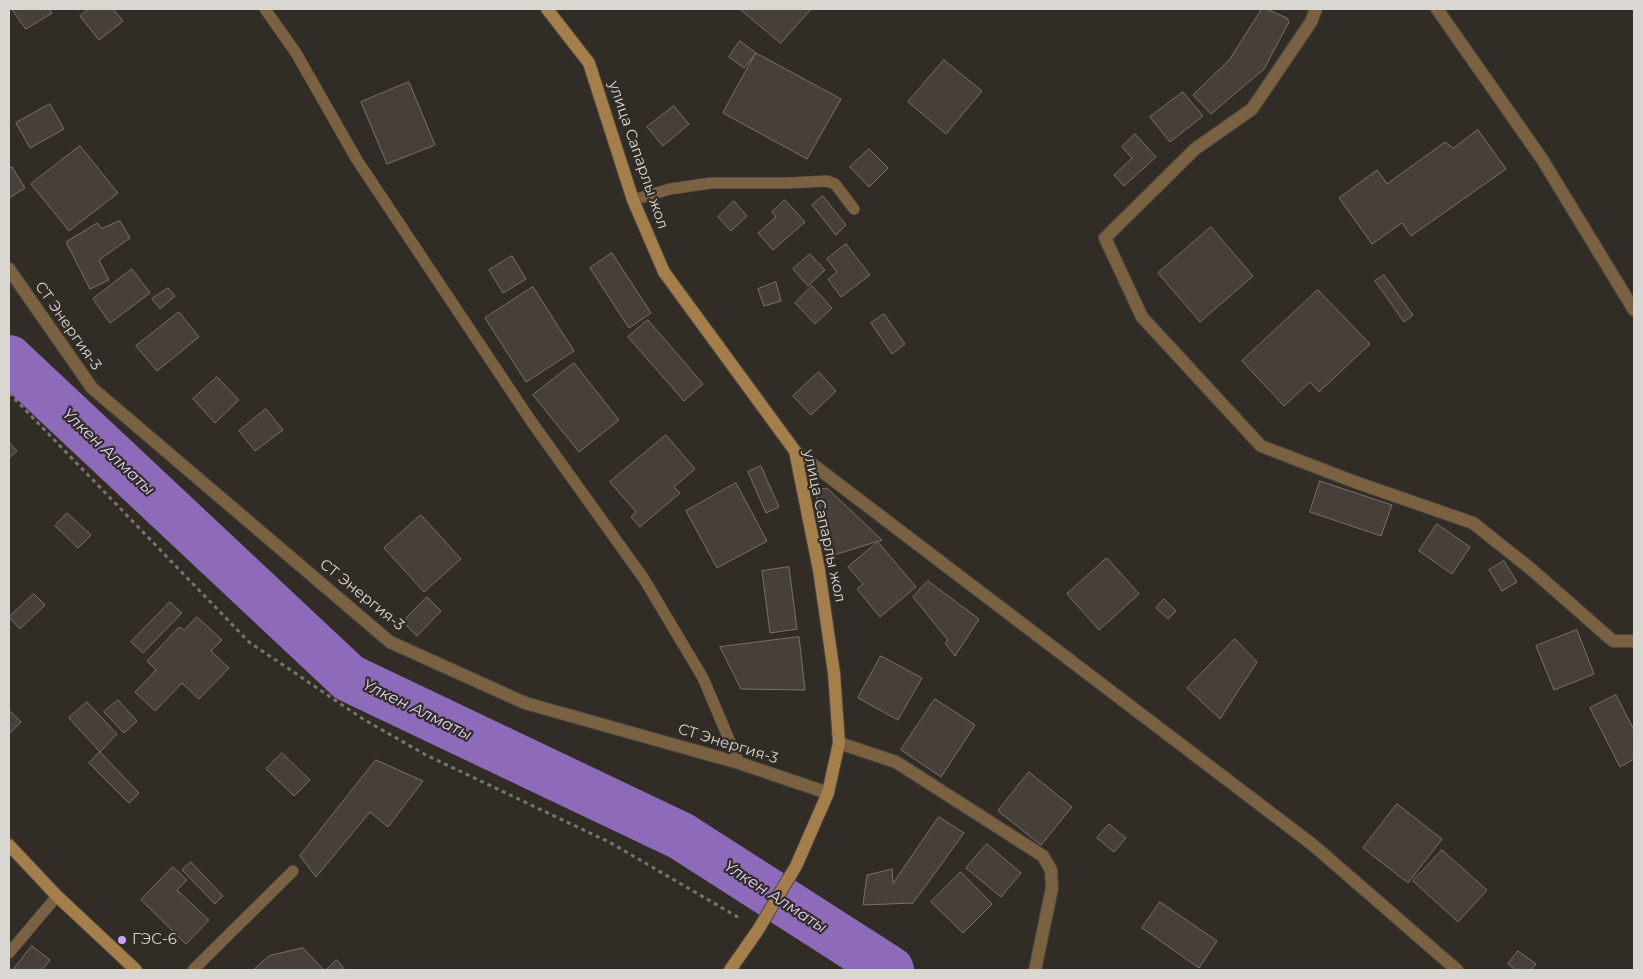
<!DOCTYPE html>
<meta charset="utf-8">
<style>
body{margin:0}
#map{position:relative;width:1643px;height:979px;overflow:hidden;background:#312c25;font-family:Montserrat,sans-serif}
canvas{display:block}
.frame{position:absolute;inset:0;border:10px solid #dad7d3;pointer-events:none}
</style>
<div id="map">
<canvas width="1643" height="979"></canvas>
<div class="frame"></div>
</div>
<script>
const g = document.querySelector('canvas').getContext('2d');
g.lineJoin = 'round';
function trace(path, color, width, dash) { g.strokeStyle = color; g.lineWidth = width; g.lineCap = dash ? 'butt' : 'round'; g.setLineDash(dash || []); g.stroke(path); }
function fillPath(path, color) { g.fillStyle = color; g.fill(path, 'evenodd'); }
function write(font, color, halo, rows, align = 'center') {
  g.font = font + ' Montserrat,sans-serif'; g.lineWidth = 4.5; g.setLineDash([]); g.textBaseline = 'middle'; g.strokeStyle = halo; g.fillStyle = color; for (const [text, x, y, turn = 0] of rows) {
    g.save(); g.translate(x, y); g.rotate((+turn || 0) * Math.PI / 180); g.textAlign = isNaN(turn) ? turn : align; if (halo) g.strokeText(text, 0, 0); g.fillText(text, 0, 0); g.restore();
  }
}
const river = new Path2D(`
 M9,359L349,678L681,836L890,970`);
const building = new Path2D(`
 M12,9H49L52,13L26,29Z
 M89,9H113L123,21L99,40L80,16Z
 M740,9H811L781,43Z
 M1262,9H1266L1287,18L1289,22L1264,69L1211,114L1193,95L1229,60Z
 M740,41L756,53L744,68L729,57Z
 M756,53L841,99L807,159L723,113Z
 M944,60L982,91L946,134L908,102Z
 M409,82L435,145L387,164L361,102Z
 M1183,92L1203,116L1170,142L1150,117Z
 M50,104L64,129L30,148L16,123Z
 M674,106L689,124L663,146L647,127Z
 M1478,130L1506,169L1411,236L1402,223L1372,244L1339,198L1377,170L1387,184L1445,142L1453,148Z
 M1135,134L1156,157L1124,186L1114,175L1132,158L1122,147Z
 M80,146L118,193L69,231L31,184Z
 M869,149L888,168L869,187L850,167Z
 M12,167L25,188L9,198V169Z
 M823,196L846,225L836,235L812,205Z
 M785,200L805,222L773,250L758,233L776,217L772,212Z
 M734,201L747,216L731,231L718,217Z
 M120,221L130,238L99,260L109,280L90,289L66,242L97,223L102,228Z
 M1211,227L1253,276L1200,322L1158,273Z
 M846,244L870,275L841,297L828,279L837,272L827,259Z
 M612,253L651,313L629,328L590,268Z
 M810,254L825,270L808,286L793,269Z
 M512,256L526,279L503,293L489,270Z
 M132,269L150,293L110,323L93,299Z
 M1384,275L1413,315L1404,322L1375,281Z
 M776,282L781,301L764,306L758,289Z
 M812,286L832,308L815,324L795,303Z
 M533,287L574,351L526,382L485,318Z
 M168,288L175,296L160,309L152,299Z
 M1318,290L1370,344L1319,392L1310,382L1284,406L1242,361Z
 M179,312L199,337L157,371L136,346Z
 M884,314L905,344L892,354L871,323Z
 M648,320L703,384L684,401L628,337Z
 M574,363L619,420L579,452L533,395Z
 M819,372L836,391L811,415L793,396Z
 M217,377L239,400L215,423L193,399Z
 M266,409L283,430L255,451L239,431Z
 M666,435L695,469L674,487L680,493L640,527L631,517L636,512L610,482Z
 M9,442L17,451L9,458Z
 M761,466L779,507L766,513L748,472Z
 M1320,481L1392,505L1381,536L1310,512Z
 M736,483L767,541L717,568L686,511Z
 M827,488L882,540L834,555L815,492Z
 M67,513L91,535L78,548L55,526Z
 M421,515L461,559L424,592L384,548Z
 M1437,524L1470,547L1452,574L1419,551Z
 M878,542L916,587L880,617L857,589L863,584L848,567Z
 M1107,558L1139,594L1099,630L1067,594Z
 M1504,561L1517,582L1502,591L1489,570Z
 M789,567L797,629L770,633L762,571Z
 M928,581L979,619L955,656L945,643L948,640L913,597Z
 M34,594L45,605L20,629L9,617Z
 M427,597L441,611L417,636L403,622Z
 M1164,599L1176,611L1168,619L1156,608Z
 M170,602L182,613L143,653L131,642Z
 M197,617L222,640L211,651L229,668L199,699L182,683L155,711L135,692L156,670L147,661L179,627L184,630Z
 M1577,630L1594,674L1554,690L1536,646Z
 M799,637L805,690L741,689L720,647Z
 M1235,639L1257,662L1220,719L1187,688Z
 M881,656L922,678L898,720L858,698Z
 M1616,695L1634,730V759L1620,767L1590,708Z
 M935,699L975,725L941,777L901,750Z
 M118,700L137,721L124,733L104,712Z
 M87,702L117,734L100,752L69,718Z
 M9,710L21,722L9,734Z
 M100,752L139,793L129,803L89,763Z
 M282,753L310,780L294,796L266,769Z
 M376,760L423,781L388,827L370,812L316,877L300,856Z
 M1029,772L1072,807L1041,845L998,811Z
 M1397,804L1442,839L1408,883L1363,848Z
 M939,817L964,833L913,903L863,905L867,875L892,869L893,883Z
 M1109,824L1126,838L1114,852L1097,838Z
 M987,844L1021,873L1001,897L966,868Z
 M1442,850L1487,890L1458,922L1413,881Z
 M191,862L223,896L215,904L182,870Z
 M173,867L187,880L177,890L209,920L186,944L141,900Z
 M961,872L992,904L963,933L931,902Z
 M1160,902L1217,941L1199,968L1142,928Z
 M32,946L50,960L42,970H13Z
 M303,948L324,970H253L269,956Z
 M1518,951L1536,964L1531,970H1516L1508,964Z
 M337,960L345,970H326Z`);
const path = new Path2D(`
 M9,393L249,642L363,719L426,755L611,843L741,919`);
const lane = new Path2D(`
 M265,9L296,53L357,160L531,421L644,579L703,678L739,763
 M633,200L670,189L711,183H787L827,181L835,184L854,209
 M9,953L57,896
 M193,970L293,871`);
const street = new Path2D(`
 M1316,9L1311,22L1252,109L1195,149L1105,238L1142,317L1261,446L1355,482L1473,523L1531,569L1613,641H1634
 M1437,9L1542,159L1634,310
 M9,269L92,388L390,642L525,703L739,763L828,793
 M795,451L1313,845L1457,970
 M839,743L896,762L1043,856L1051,870L1052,888L1035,970`);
const secondary = new Path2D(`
 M547,9L589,63L633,200L664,272L795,451L819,570L834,673L839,743L828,793L796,866L758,930L730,970
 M9,845L57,896L136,970`);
const markers = [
 [122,940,5,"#c5a6f1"]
];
const streetNames = [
 ["улица Сапарлы жол",638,155,71],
 ["СТ Энергия-3",68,326,55],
 ["улица Сапарлы жол",824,526,78],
 ["СТ Энергия-3",362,595,39],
 ["СТ Энергия-3",728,744,17]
];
const poiNames = [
 ["ГЭС-6",132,940]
];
const waterNames = [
 ["Үлкен Алматы",108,452,43],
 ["Үлкен Алматы",417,710,26],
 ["Үлкен Алматы",775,897,33]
];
trace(river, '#8d6aba', 48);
fillPath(building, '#464039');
trace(building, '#78726a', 1);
trace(lane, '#4c4741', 12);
trace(street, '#4c4741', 14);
trace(secondary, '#4c4741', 14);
trace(path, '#78746f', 3, [4, 4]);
trace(lane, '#796142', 11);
trace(street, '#796142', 12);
trace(secondary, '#a47e4b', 12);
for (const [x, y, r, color] of markers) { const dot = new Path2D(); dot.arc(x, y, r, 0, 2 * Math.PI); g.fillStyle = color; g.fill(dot); trace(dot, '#312c25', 2); }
write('15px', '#dad7d3', '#312c25', streetNames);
write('15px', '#dad7d3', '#312c25', poiNames, 'left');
write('italic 16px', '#e1d0fb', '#312c25', waterNames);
</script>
